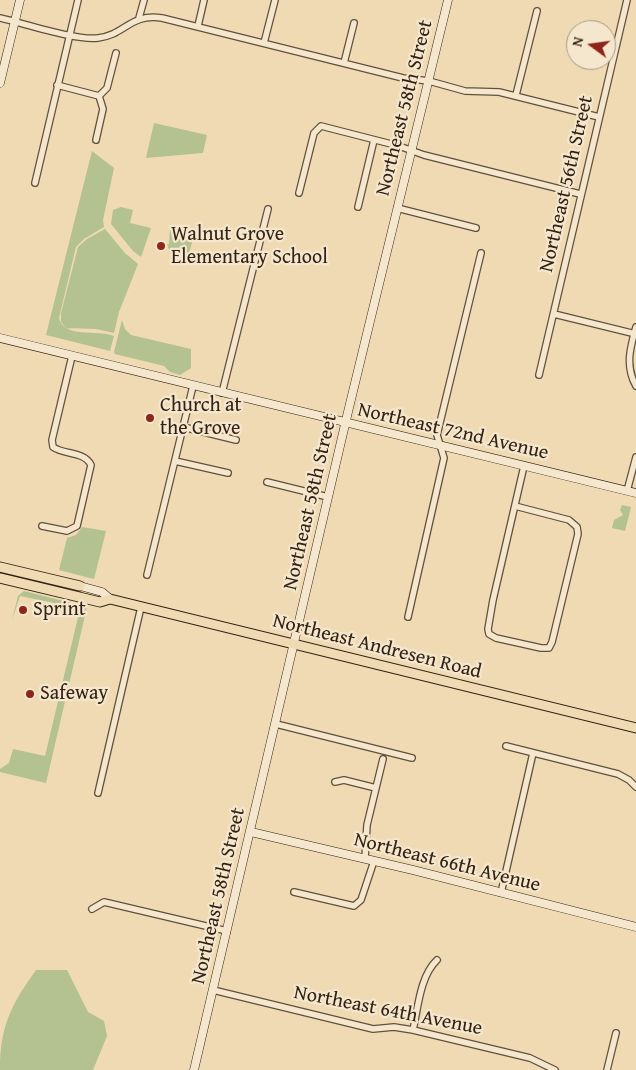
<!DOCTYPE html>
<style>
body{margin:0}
#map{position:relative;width:636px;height:1070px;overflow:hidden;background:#efdab3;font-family:"Gentium Book Plus",serif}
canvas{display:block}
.north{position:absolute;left:566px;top:20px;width:50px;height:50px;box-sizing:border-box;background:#f5e7ce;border:1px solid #a79883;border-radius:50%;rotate:284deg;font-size:14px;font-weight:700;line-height:20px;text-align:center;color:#332213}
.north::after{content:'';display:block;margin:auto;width:18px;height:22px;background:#8f2418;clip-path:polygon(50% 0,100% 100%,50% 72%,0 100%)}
</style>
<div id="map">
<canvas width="636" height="1070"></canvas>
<div class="north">N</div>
</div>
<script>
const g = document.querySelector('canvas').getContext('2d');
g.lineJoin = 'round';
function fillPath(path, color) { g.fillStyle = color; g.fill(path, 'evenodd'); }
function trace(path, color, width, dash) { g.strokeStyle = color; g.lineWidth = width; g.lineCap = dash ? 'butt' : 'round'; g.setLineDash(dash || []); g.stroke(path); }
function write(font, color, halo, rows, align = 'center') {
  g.font = font + ' "Gentium Book Plus",serif'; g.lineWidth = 4.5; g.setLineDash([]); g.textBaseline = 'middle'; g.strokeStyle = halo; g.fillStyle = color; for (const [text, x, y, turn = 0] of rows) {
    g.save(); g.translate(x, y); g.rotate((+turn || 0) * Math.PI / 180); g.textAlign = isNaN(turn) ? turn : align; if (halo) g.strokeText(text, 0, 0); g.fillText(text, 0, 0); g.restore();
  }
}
const green = new Path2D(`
 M154,123L207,135L203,153L146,158Z
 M92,151L114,168L103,220L104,227L84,239L76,247L59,318C64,339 96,329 114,336L110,351L46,335Z
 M121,207L133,210L130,223L151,228L141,257L133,251L111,224L113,210Z
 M105,229L125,253L138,264L119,312L114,333L96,329L66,328L61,322V313L78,247L87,239Z
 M170,230L187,234V237L193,239L187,260L170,253L167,244H169Z
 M122,320L125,329L131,335L191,349V368L180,375L170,372L164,366L115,354L114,352Z
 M622,505L631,507L625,531L612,528L614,520L623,515L620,510Z
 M82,527L106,531L94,579L59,570L67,538L76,535Z
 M24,591L87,607L46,783L0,772V769L9,763L13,749L45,756L79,613L54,607V603L20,596L12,620L18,596Z
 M36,970H67L88,1012L104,1021L107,1036L93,1070H0C0,1026 11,1005 36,970Z`);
const street = new Path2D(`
 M0,18C23,23 77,41 98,38C125,35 130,13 162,18L403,78L429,81L465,91L499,92L599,117
 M139,18L144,0
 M198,26L204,0
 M264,43L275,0
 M344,63L354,23
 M57,85L99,96
 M516,95L537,11
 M96,140L103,109L99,96L107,88L116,53
 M35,183L78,0
 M299,193L314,133L321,126L399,146L424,155L580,194
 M358,207L374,140
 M397,208L476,228
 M554,314L636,334
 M636,327C630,348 625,366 636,386
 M539,375L627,0
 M222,393L268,209
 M183,427L236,440
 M175,461L228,473
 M267,482L328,497
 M627,491L636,457
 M515,506L569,520L577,527L578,534L552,642L549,648H541L496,638L489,634L488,629L493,600L524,466
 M42,526L67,531L77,526L91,465C84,451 64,455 53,447L52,440L72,356
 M147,575L193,386
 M408,617L444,458L437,435L481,253
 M276,724L412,758
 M506,746L618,774L629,780L636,787
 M335,782L344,780L376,788
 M98,793L141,607
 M365,859L367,825L383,759
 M294,892L354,906L361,900L374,861
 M501,893L533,753
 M92,909L104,902L227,931
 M213,990L373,1029L394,1027L413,1030L530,1058L555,1070
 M413,1030C418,1008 420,976 437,960
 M607,1070L616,1033`);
const secondary = new Path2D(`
 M0,83L20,0
 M0,338L636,493
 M80,586L102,592L110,599
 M251,832L413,870L636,927
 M194,1070L347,416L448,0`);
const primary = new Path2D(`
 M0,567L80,586
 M0,578L100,602L110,599L636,728`);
const markers = [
 [161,246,5,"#8f2418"],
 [150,418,5,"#8f2418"],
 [23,610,5,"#8f2418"],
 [30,694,5,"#8f2418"]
];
const streetNames = [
 ["Northeast 58th Street",405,108,-76],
 ["Northeast 56th Street",567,184,-77],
 ["Northeast 72nd Avenue",453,432,13],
 ["Northeast 58th Street",311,502,-77],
 ["Northeast Andresen Road",377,647,14],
 ["Northeast 66th Avenue",447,863,14],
 ["Northeast 58th Street",219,896,-77],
 ["Northeast 64th Avenue",388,1011,11]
];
const poiNames = [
 ["Walnut Grove",171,235],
 ["Elementary School",171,258],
 ["Church at",160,406],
 ["the Grove",160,429],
 ["Sprint",33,610],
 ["Safeway",40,694]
];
fillPath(green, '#b4c190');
trace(street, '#62503b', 8);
trace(secondary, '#332213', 9);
trace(primary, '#332213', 11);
trace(street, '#f5e7ce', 5.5);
trace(secondary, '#f5e7ce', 8);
trace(primary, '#efdab3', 9);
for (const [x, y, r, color] of markers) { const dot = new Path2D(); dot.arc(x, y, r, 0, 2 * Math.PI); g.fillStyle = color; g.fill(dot); trace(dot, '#f5e7ce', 2); }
write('20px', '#332213', '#f5e7ce', streetNames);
write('20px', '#332213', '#f5e7ce', poiNames, 'left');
</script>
